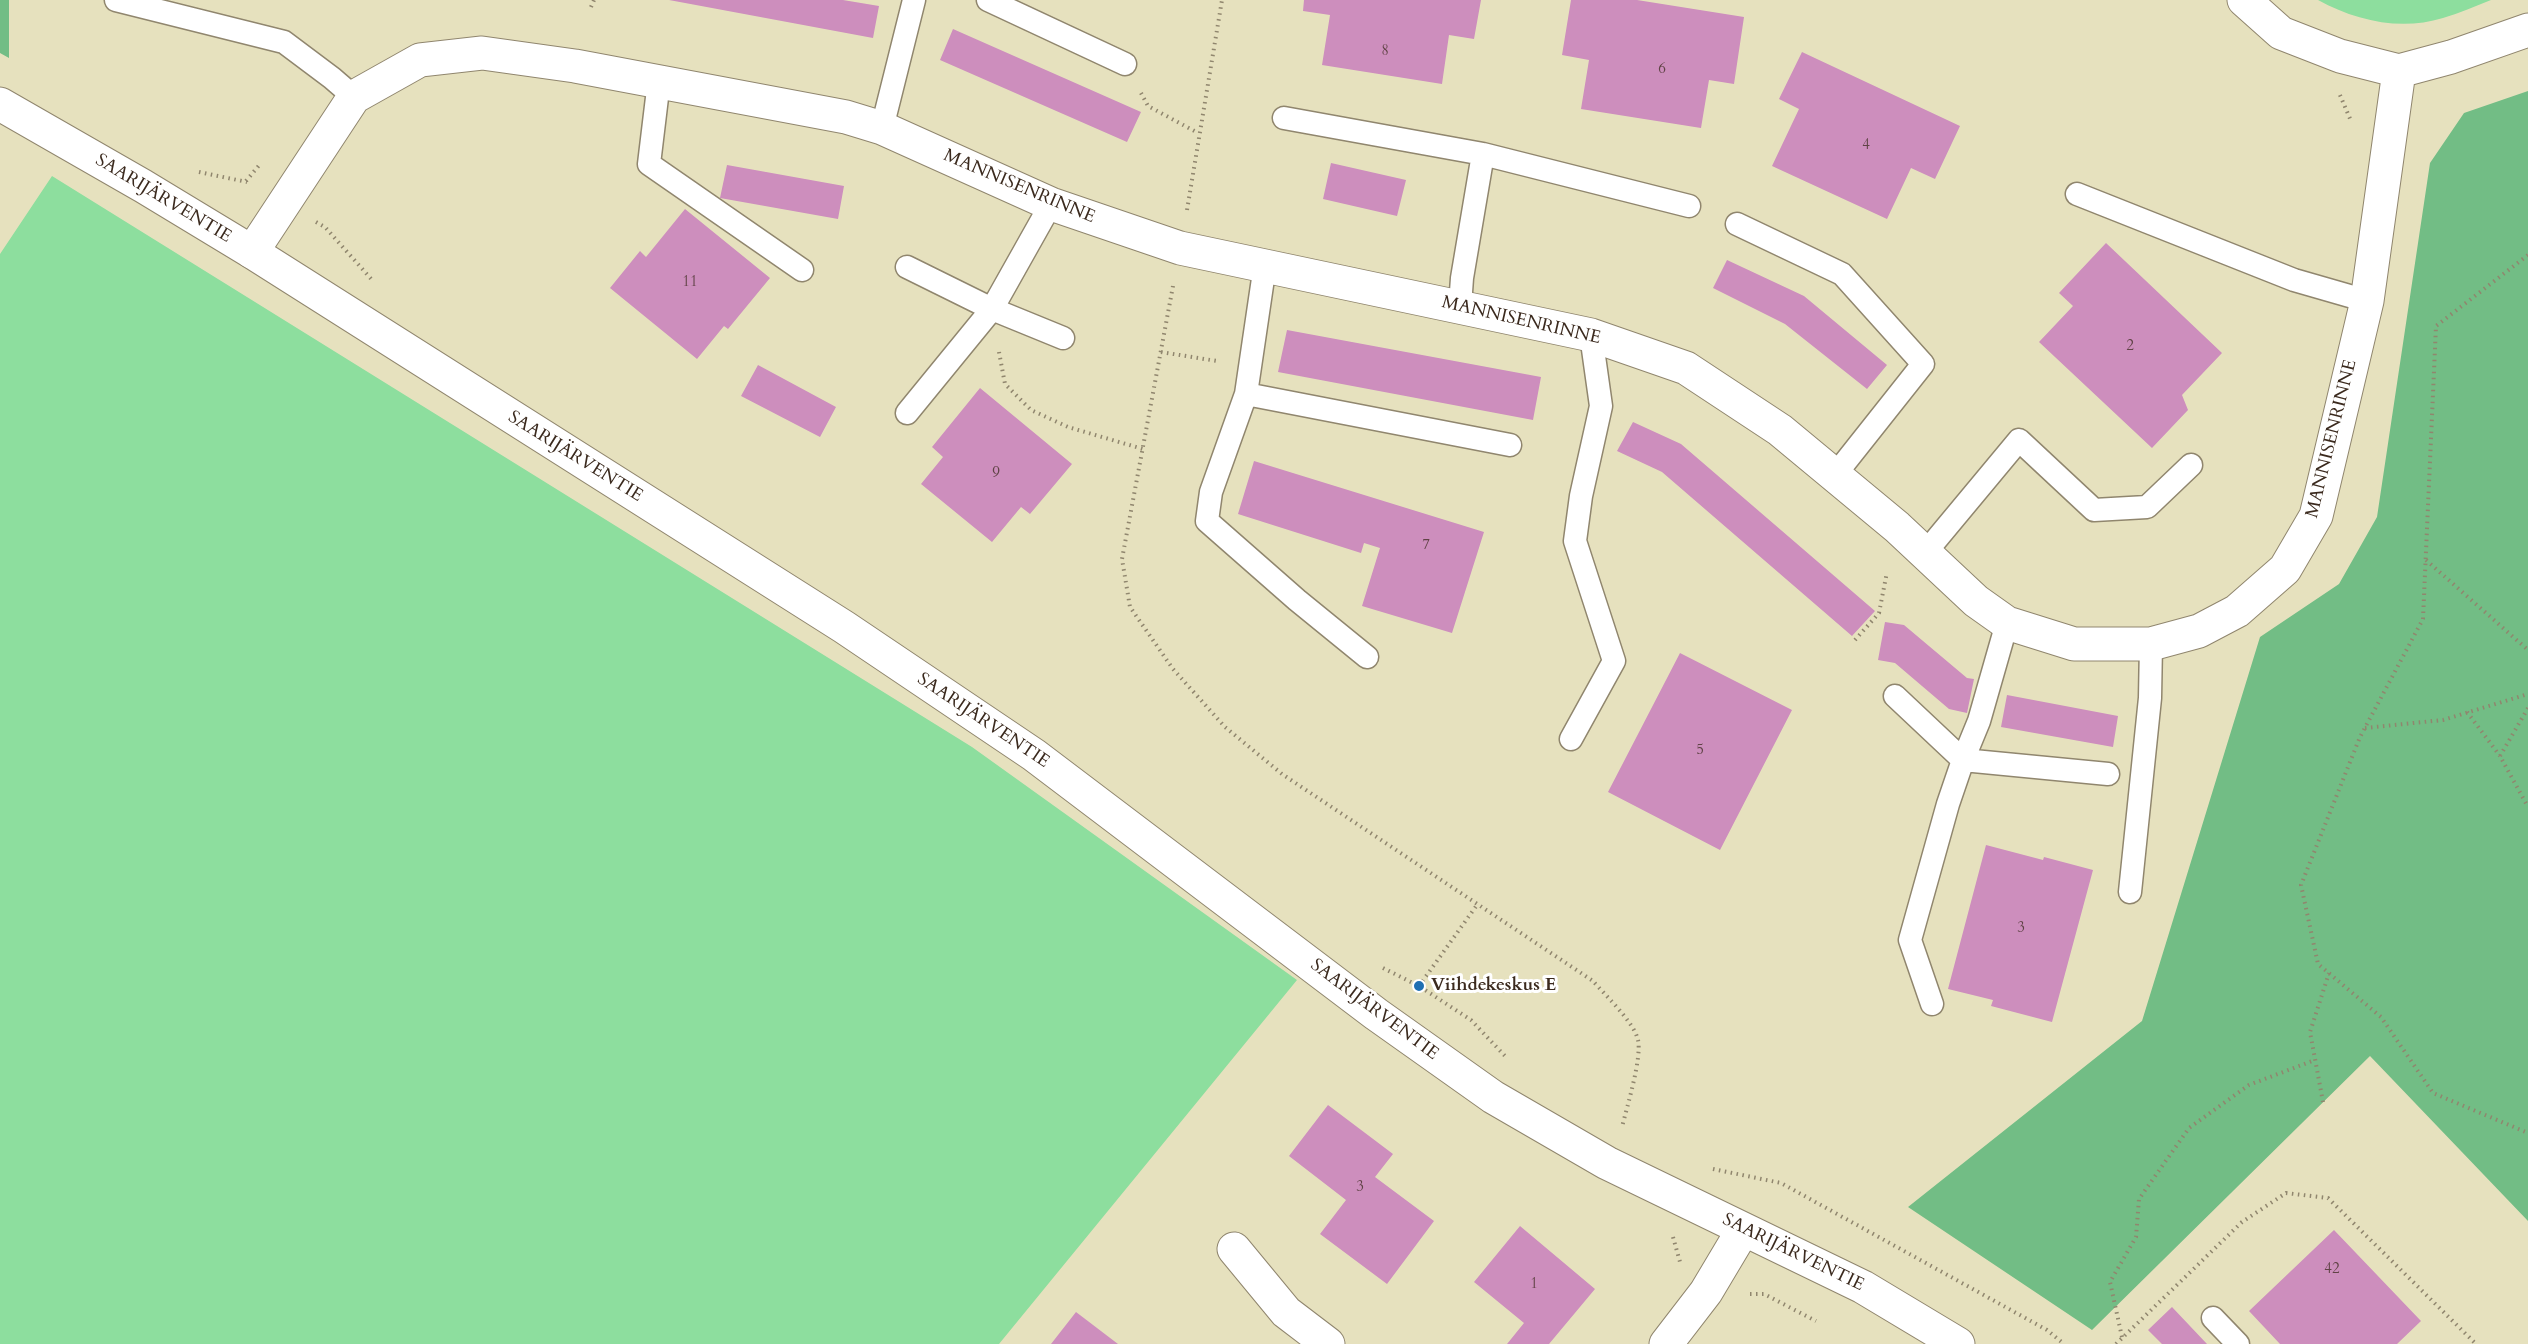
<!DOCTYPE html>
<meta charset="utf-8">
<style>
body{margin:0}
canvas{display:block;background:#e6e1be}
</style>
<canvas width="2528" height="1344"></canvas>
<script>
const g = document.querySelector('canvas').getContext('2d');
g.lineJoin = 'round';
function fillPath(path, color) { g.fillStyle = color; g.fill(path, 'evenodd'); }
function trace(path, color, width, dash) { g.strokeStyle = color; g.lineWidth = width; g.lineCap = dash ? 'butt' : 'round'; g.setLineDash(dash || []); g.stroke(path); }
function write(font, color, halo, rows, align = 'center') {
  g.font = font + ' Cardo,serif'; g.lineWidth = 6; g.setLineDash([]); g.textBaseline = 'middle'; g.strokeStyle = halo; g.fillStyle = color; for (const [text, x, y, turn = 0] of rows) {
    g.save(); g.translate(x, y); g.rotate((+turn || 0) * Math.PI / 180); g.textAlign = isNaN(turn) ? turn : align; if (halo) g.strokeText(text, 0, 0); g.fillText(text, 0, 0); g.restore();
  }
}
const green = new Path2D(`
 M2318,0H2491C2475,6 2460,13 2443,18C2401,31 2356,21 2318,0Z
 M52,176L972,747L1297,980L999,1344H0V254Z`);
const forest = new Path2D(`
 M0,0H9V58L0,53Z
 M2528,91V1221L2370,1056L2092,1330L1908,1207L2142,1021L2260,637L2339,584L2377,517L2430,163L2464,113Z`);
const building = new Path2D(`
 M669,0H843L879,6L873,38Z
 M1304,0H1481L1474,39L1449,35L1442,84L1322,65L1330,15L1303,11Z
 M1571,0H1637L1744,17L1734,84L1709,80L1701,128L1581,109L1589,60L1562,55Z
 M953,29L1141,112L1127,142L940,60Z
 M1802,52L1960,126L1935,179L1911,168L1887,219L1772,166L1799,109L1779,99Z
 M1331,163L1406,180L1397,216L1323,199Z
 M727,165L844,186L838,219L720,198Z
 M685,209L770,278L728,329L724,326L697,359L610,288L640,251L646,257Z
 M2106,243L2222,353L2182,395L2188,410L2152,448L2039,342L2073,306L2059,293Z
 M1727,260L1804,296L1887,365L1867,389L1785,324L1713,288Z
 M1287,330L1541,377L1533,420L1278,372Z
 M758,365L836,407L820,437L741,396Z
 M980,388L1072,464L1030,514L1021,507L992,542L921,484L943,457L932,447Z
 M1633,422L1681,444L1875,611L1852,636L1662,472L1617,451Z
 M1254,461L1484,532L1452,633L1362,606L1380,548L1364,543L1361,553L1238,514Z
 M1885,622L1904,625L1967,678L1974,679L1967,713L1949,709L1895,663L1878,660Z
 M1680,653L1792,710L1720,850L1608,792Z
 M2007,695L2118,716L2113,747L2001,727Z
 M1986,845L2043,860L2044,857L2093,870L2052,1022L1991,1006L1993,1000L1948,989Z
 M1328,1105L1393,1154L1375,1177L1434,1221L1387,1284L1320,1234L1346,1200L1289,1156Z
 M1520,1226L1595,1289L1549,1344H1507L1524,1323L1474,1282Z
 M2334,1230L2421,1321L2397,1344H2280L2249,1311Z
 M2172,1307L2207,1344H2162L2148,1330Z
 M1076,1312L1118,1344H1051Z`);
const path = new Path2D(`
 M591,7L594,0
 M1141,93L1148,106L1198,133
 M2340,95L2351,121
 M199,172L247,182
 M246,181L261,163
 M1187,210L1222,0
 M316,222L325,227L373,281
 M2528,255L2436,326L2423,619L2360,737L2301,885L2318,964L2381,1017L2433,1093L2528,1133
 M1173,286L1122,559L1130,607L1173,669L1225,727L1282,774L1593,981C1605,995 1634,1022 1638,1040C1642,1058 1627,1107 1622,1127
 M999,352L1005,384L1031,410L1068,427L1143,449
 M1161,352L1217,361
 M2426,560L2528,650
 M1855,640L1879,613L1887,572
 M2528,708L2500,756L2528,807
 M2467,712L2500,756
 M2365,728L2443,720L2528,694
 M1383,968L1419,986L1471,1020L1505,1056
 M1419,986L1477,905
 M2323,1102L2310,1032L2329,973
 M1713,1169L1781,1183L2047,1330L2064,1344
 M1673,1237L1680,1262
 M1750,1294H1764L1816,1321
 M2122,1337L2110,1282L2136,1237L2139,1199L2189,1128L2249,1085L2315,1060
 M2116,1344L2242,1222L2286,1193L2328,1198L2476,1344`);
const service = new Path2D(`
 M116,0L284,42L332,78L354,97
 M988,0L1125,64
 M659,81L649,164L802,270
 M1284,118L1483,154L1462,278L1460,306
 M882,128L914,0
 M1483,154L1689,206
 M2077,194L2294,280L2367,301
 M1737,224L1842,274L1923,364L1835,475
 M1265,265L1246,394L1510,445
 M907,267L992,309L1051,204
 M1246,394L1211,492L1207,521L1297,600L1367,657
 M907,413L992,309L1063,338
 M1925,553L2019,440L2094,510L2147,507L2191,465
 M2007,623L1979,721L1963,760L2108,774
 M1895,696L1963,760L1948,804L1910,940L1932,1004
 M1571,739L1614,661L1575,541L1581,496L1601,406L1591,335
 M2130,892L2150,698L2151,644
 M2213,1318L2238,1344`);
const minor = new Path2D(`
 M2244,0L2281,33L2340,56L2399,71L2451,57L2528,30
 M252,252L354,97L420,60L482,53L575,66L846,117L882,128L1051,204L1180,248L1591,335L1686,368L1780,430L1897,527L1976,601L2007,623L2074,644H2151L2199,631L2237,611L2285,569L2316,516L2367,301L2399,71
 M1234,1249L1286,1312L1328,1344
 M1666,1344L1706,1292L1743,1230`);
const secondary = new Path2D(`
 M0,104L143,186L252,252L844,627L1034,755L1376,1014L1493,1097L1607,1163L1863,1287L1958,1344`);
const markers = [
 [1419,986,6,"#1f6fb2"]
];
const numberNames = [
 ["8",1385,52],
 ["6",1662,70],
 ["4",1866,146],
 ["11",690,283],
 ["2",2130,347],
 ["9",996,474],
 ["7",1426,546],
 ["5",1700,751],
 ["3",2021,929],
 ["3",1360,1188],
 ["42",2332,1270],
 ["1",1534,1285]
];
const streetNames = [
 ["MANNISENRINNE",1019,187,23],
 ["SAARIJÄRVENTIE",163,199,31],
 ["MANNISENRINNE",1521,321,13],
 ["MANNISENRINNE",2332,439,-76],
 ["SAARIJÄRVENTIE",575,457,32],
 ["SAARIJÄRVENTIE",983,721,34],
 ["SAARIJÄRVENTIE",1374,1010,37],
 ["SAARIJÄRVENTIE",1793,1253,26]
];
const poiNames = [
 ["Viihdekeskus E",1431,986]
];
fillPath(green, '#8dde9e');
fillPath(forest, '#72bd85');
fillPath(building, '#cd8ebd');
trace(service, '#90866e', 25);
trace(minor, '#90866e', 35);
trace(secondary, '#90866e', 35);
trace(path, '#90866e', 4, [1.5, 4.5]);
trace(service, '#fff', 22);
trace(minor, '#fff', 33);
trace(secondary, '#fff', 33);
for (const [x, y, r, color] of markers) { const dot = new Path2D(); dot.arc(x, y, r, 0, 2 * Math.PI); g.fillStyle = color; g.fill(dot); trace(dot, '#fff', 2); }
write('15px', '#604346', null, numberNames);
write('18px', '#3b2a1e', '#fff', streetNames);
write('bold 18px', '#3b2a1e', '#fff', poiNames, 'left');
</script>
